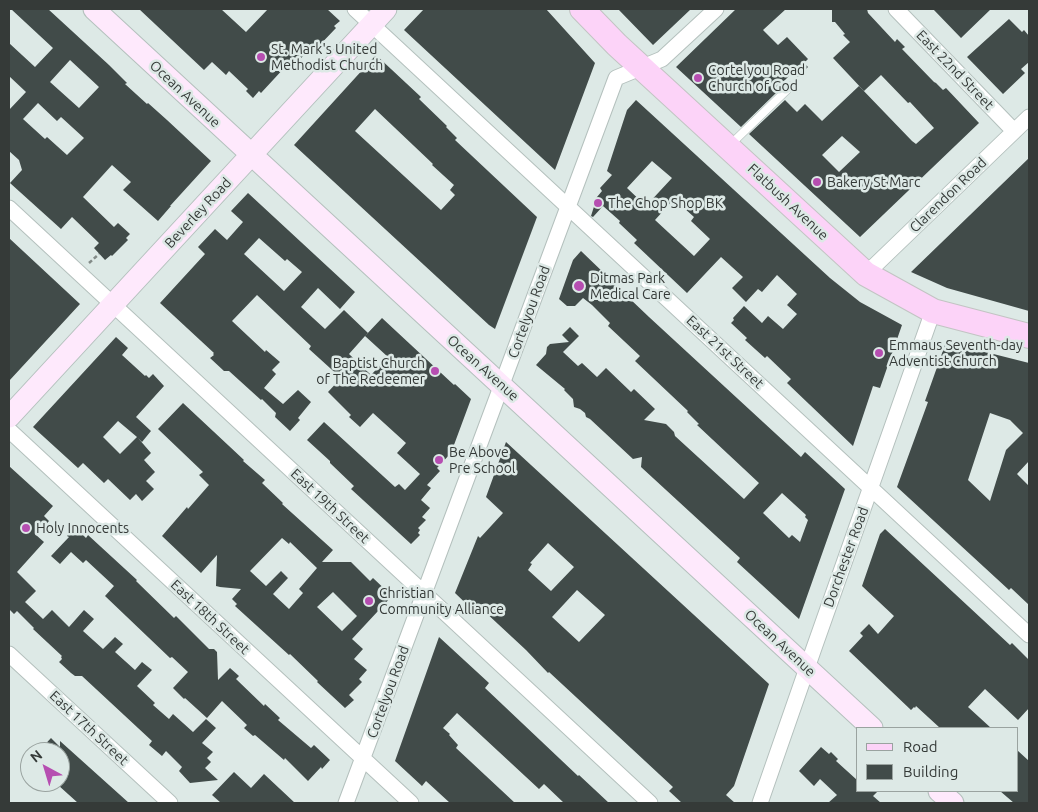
<!DOCTYPE html>
<style>
body{margin:0}
#map{position:relative;width:1038px;height:812px;overflow:hidden;background:#dde9e6;font-family:Ubuntu,sans-serif}
canvas{display:block}
.frame{position:absolute;inset:0;border:10px solid #353a38;pointer-events:none}
.legend{position:absolute;left:856px;top:727px;width:162px;height:65px;box-sizing:border-box;background:#dde9e6;border:1px solid #9aa3a0;margin:0;padding:6px 9px;list-style:none;font-size:15px;color:#353a38}
.legend li{display:flex;align-items:center;gap:10px;height:25px}
.legend b{width:25px;border:1px solid #9aa3a0}
.north{position:absolute;left:20px;top:742px;width:50px;height:50px;box-sizing:border-box;background:#dde9e6;border:1px solid #9aa3a0;border-radius:50%;rotate:321deg;font-size:14px;font-weight:700;line-height:20px;text-align:center;color:#353a38}
.north::after{content:'';display:block;margin:auto;width:18px;height:22px;background:#b64eb1;clip-path:polygon(50% 0,100% 100%,50% 72%,0 100%)}
</style>
<div id="map">
<canvas width="1038" height="812"></canvas>
<div class="frame"></div>
<ul class="legend">
<li><b style="height:6px;background:#fcd3f8"></b>Road</li>
<li><b style="height:14px;background:#414b49"></b>Building</li>
</ul>
<div class="north">N</div>
</div>
<script>
const g = document.querySelector('canvas').getContext('2d');
g.lineJoin = 'round';
function fillPath(path, color) { g.fillStyle = color; g.fill(path, 'evenodd'); }
function trace(path, color, width, dash) { g.strokeStyle = color; g.lineWidth = width; g.lineCap = dash ? 'butt' : 'round'; g.setLineDash(dash || []); g.stroke(path); }
function write(font, color, halo, rows, align = 'center') {
  g.font = font + ' Ubuntu,sans-serif'; g.lineWidth = 5; g.setLineDash([]); g.textBaseline = 'middle'; g.strokeStyle = halo; g.fillStyle = color; for (const [text, x, y, turn = 0] of rows) {
    g.save(); g.translate(x, y); g.rotate((+turn || 0) * Math.PI / 180); g.textAlign = isNaN(turn) ? turn : align; if (halo) g.strokeText(text, 0, 0); g.fillText(text, 0, 0); g.restore();
  }
}
const building = new Path2D(`
 M11,9H48L109,65L127,83L125,84L147,104L148,103L167,120L211,161L170,206H171L158,221L123,190L131,182L112,165L83,197L114,227L118,223L130,234L126,238L128,240L112,256L111,255L105,260L94,248L99,243L72,217L61,229L10,183L22,170L19,160L9,151V110L26,92L9,76V43L35,67L53,48ZM70,60L99,87L79,108L50,82ZM38,103L57,121L61,117L84,138L67,155L47,137L45,139L23,119Z
 M139,9H221L246,32L268,9H327L340,21L334,26L336,28L315,50L313,49L308,55L306,53L301,58L298,55L287,67L286,66L261,93L259,91L253,98L246,91L248,89L229,71L226,75L212,62L204,70Z
 M424,9H546L595,63L555,170L404,30Z
 M618,9H691L653,45Z
 M736,9H786L763,30L778,45L787,37L808,59L804,63L808,67L798,77L793,72L775,90L777,92L741,127L676,67Z
 M832,9H867L868,13L895,42L897,39L905,47L902,49L934,82L936,83L943,90L946,88L979,123L860,237L749,134L785,100L797,112L805,104L822,121L859,86L912,141L916,144L934,128L910,102L908,103L881,75L864,91L833,58L850,42L843,35L845,34L835,22H832ZM842,136L860,152L839,172L822,155Z
 M933,9H991L961,38Z
 M1009,19L1022,32L1024,30L1029,36V62L1021,69L1025,73L1003,94L967,57Z
 M376,55L421,97L419,99L447,126L446,127L457,138L455,140L537,217L495,329L489,325L294,145ZM375,109L433,164L432,165L454,185L450,190L455,195L441,210L355,131Z
 M636,100L830,278L860,302L902,325L880,388L873,386L853,446L787,383L791,379L767,356L765,358L745,340L747,338L731,323L734,320L733,318L744,306L762,323L768,316L783,329L797,314L787,305L797,294L777,275L762,292L758,289L746,302L732,288L743,277L721,257L687,293L634,243L637,240L619,223L620,221L603,206L593,217L591,216L597,197L602,191L600,188L612,175L607,171L627,110ZM652,161L672,178L646,206L627,188ZM674,199L694,217L691,221L710,239L694,256L655,220Z
 M1029,158V311L947,288L911,272Z
 M248,193L355,292L340,309L318,288L301,307L325,329L344,310L368,333L365,336L382,318L454,385L455,384L471,399L451,453L437,468L440,471L427,485L431,488L421,500L430,508L422,517L426,520L418,528L420,530L418,533L420,535L411,544L351,489L354,486L330,463V461L307,440L324,422L395,487L399,484L405,490L420,474L397,453L406,443L373,413L360,427L349,417L351,415L328,392L341,378L309,349L311,346L257,295L232,321L265,352L266,350L280,362L272,370L276,374L264,388L283,404L298,390L311,402L298,418L300,420L290,431L275,417L276,413L262,399L261,400L229,371H224L210,358L214,355L213,354L214,353L160,303L205,254L198,247L215,229L227,240L243,222L231,211ZM259,238L285,261L287,259L302,272L284,291L244,254ZM365,336L388,357L371,375L349,354Z
 M9,238L80,304L9,381Z
 M581,251L606,275L610,278L611,282L616,283L619,286L620,291L625,292L628,294V297L649,317L801,457L805,452L845,489L799,619L737,562L740,558L641,467L642,457L633,459L590,419L586,417L585,413L580,409L574,407L573,399L564,390L565,389L536,365L546,354L547,347L550,344L569,342L562,335L570,327L579,336L563,352L578,366L582,363L597,377L606,368L631,392L634,389L655,409L644,420L666,424L674,432L675,436L744,499L759,483L697,425L699,424L687,412L688,411L635,361L640,356L608,326L610,323L592,305L583,298L575,306H567L559,299L573,260ZM782,493L806,515L805,517L808,520L800,542L792,535L789,538L763,513Z
 M116,337L128,348L122,355L145,376L146,375L149,378L153,374L164,386L136,417L151,431L142,442L138,438L151,453L144,460L155,472L146,481L154,489L142,501L136,494L130,500L108,479L104,483L83,463L78,468L33,427ZM118,421L137,437L120,454L103,437Z
 M946,342L1029,363V461L1017,474L1029,486V605L1011,588L1009,590L897,487L928,402L925,401ZM990,413L1010,420L1023,433L1006,450L990,501L968,480Z
 M183,403L244,460L243,461L265,480L262,483L283,503L282,504L333,550L322,562H351L370,581L373,578L392,596L352,639L363,649L354,659L367,670L359,679L362,682L349,695L354,700L345,708L317,682L318,681L290,654L289,655L235,606L237,604L232,599L241,589L220,587L216,586L217,555L201,573L162,536L187,507L188,509L209,485L199,475L203,472L158,429ZM282,538L289,544L290,542L317,568L299,589L303,593L289,609L273,594L288,578L281,571L266,586L250,571ZM333,592L357,616L342,631L317,607Z
 M506,442L769,684L734,786L726,795L735,803H682L669,791L673,787L631,748L549,672L548,673L526,650L484,611L479,616L455,593L478,536L480,538L503,513L486,497ZM548,543L574,567L551,591L528,570L532,564L530,563ZM577,590L605,615L579,642L552,617Z
 M9,466L53,506L44,516L49,521L36,535L44,542L17,572L36,591L25,602L43,619L52,610L69,627L84,610L94,619L83,631L103,649L115,637L123,644L115,652L135,670L142,662L152,670L137,686L155,703L153,705L169,719L173,714L193,732L206,719L216,728L202,743L213,752L207,758L211,762L205,768L218,780L190,783L179,771L182,767L166,751L162,756L149,745L152,741L82,676H75L71,673L59,662L62,659L61,657L62,656L33,629L34,628L17,611L14,614L9,609Z
 M75,527L86,538L88,535L137,580L136,581L174,618L176,616L209,649H214L217,652L218,680L230,668L239,676L236,679L264,706L265,704L280,718L278,720L311,748L314,745L330,760L322,769L321,767L308,781L285,758L284,760L255,735L253,736L244,728L247,725L222,701L207,718L185,698L184,699L173,688L188,672L172,657L170,658L105,596L114,586L86,560L83,563L71,552L60,564L51,556L69,537L67,536Z
 M885,529L1010,645L1012,643L1029,660V708L1018,720L985,689L968,707L991,728H940L916,706L915,708L914,707L911,710L849,651L863,636L860,633L869,624L878,634L894,616L862,586L880,534Z
 M439,637L489,683L485,688L578,776L579,775L609,803H564L544,784L539,789L457,713L443,728L450,734L449,735L458,745L456,748L515,803H450L426,781L422,786L395,761Z
 M51,738L60,747V741L129,803H78L58,785L69,773L60,765V752H38Z
 M821,747L829,754L831,752L838,759L836,761L857,780V791H878L873,796L881,803H828L837,795L820,779L814,786L799,771Z
 M1017,750L1029,761V803H1014L1000,791H1017Z
 M234,772L251,788L264,774L295,803H221L212,795Z`);
const path = new Path2D(`
 M89,263L99,254`);
const lane = new Path2D(`
 M729,146L791,86`);
const street = new Path2D(`
 M355,9L1029,635
 M896,9L1014,131
 M9,208L650,803
 M866,274L1029,117
 M9,430L411,803
 M9,654L170,803
 M346,803L616,78L662,59L716,9
 M760,803L814,648L933,311`);
const secondary = new Path2D(`
 M94,9L872,728
 M9,417L386,9
 M939,791L953,803`);
const primary = new Path2D(`
 M582,9L617,45L866,274L933,311L1029,336`);
const markers = [
 [261,57,5,"#b64eb1"],
 [698,78,5,"#b64eb1"],
 [817,182,5,"#b64eb1"],
 [598,203,5,"#b64eb1"],
 [579,286,6,"#b64eb1"],
 [879,353,5,"#b64eb1"],
 [435,371,5,"#b64eb1"],
 [439,460,5,"#b64eb1"],
 [26,528,5,"#b64eb1"],
 [369,601,5,"#b64eb1"]
];
const poiNames = [
 ["St. Mark's United",271,49],
 ["Methodist Church",271,65],
 ["Cortelyou Road",708,70],
 ["Church of God",708,86],
 ["Bakery St Marc",827,182],
 ["The Chop Shop BK",608,203],
 ["Ditmas Park",590,278],
 ["Medical Care",590,294],
 ["Emmaus Seventh-day",889,345],
 ["Adventist Church",889,361],
 ["Baptist Church",425,363,"right"],
 ["of The Redeemer",425,379,"right"],
 ["Be Above",449,452],
 ["Pre School",449,468],
 ["Holy Innocents",36,528],
 ["Christian",379,593],
 ["Community Alliance",379,609]
];
const streetNames = [
 ["East 22nd Street",955,70,46],
 ["Ocean Avenue",185,94,43],
 ["Clarendon Road",948,195,-44],
 ["Flatbush Avenue",788,202,43],
 ["Beverley Road",198,213,-47],
 ["Cortelyou Road",529,312,-70],
 ["East 21st Street",725,352,43],
 ["Ocean Avenue",483,368,42],
 ["East 19th Street",330,506,43],
 ["Dorchester Road",846,557,-70],
 ["East 18th Street",210,617,43],
 ["Ocean Avenue",780,643,43],
 ["Cortelyou Road",388,692,-70],
 ["East 17th Street",89,728,43]
];
fillPath(building, '#414b49');
trace(lane, '#b4c0bd', 9);
trace(street, '#b4c0bd', 17);
trace(secondary, '#b4c0bd', 23);
trace(primary, '#c2c4c3', 26);
trace(path, '#838b88', 2.5, [4, 2.5]);
trace(lane, '#fff', 8);
trace(street, '#fff', 15);
trace(secondary, '#fee9fc', 21);
trace(primary, '#fcd3f8', 24);
for (const [x, y, r, color] of markers) { const dot = new Path2D(); dot.arc(x, y, r, 0, 2 * Math.PI); g.fillStyle = color; g.fill(dot); trace(dot, '#dde9e6', 2); }
write('14px', '#353a38', '#dde9e6', poiNames, 'left');
write('14px', '#353a38', '#dde9e6', streetNames);
</script>
